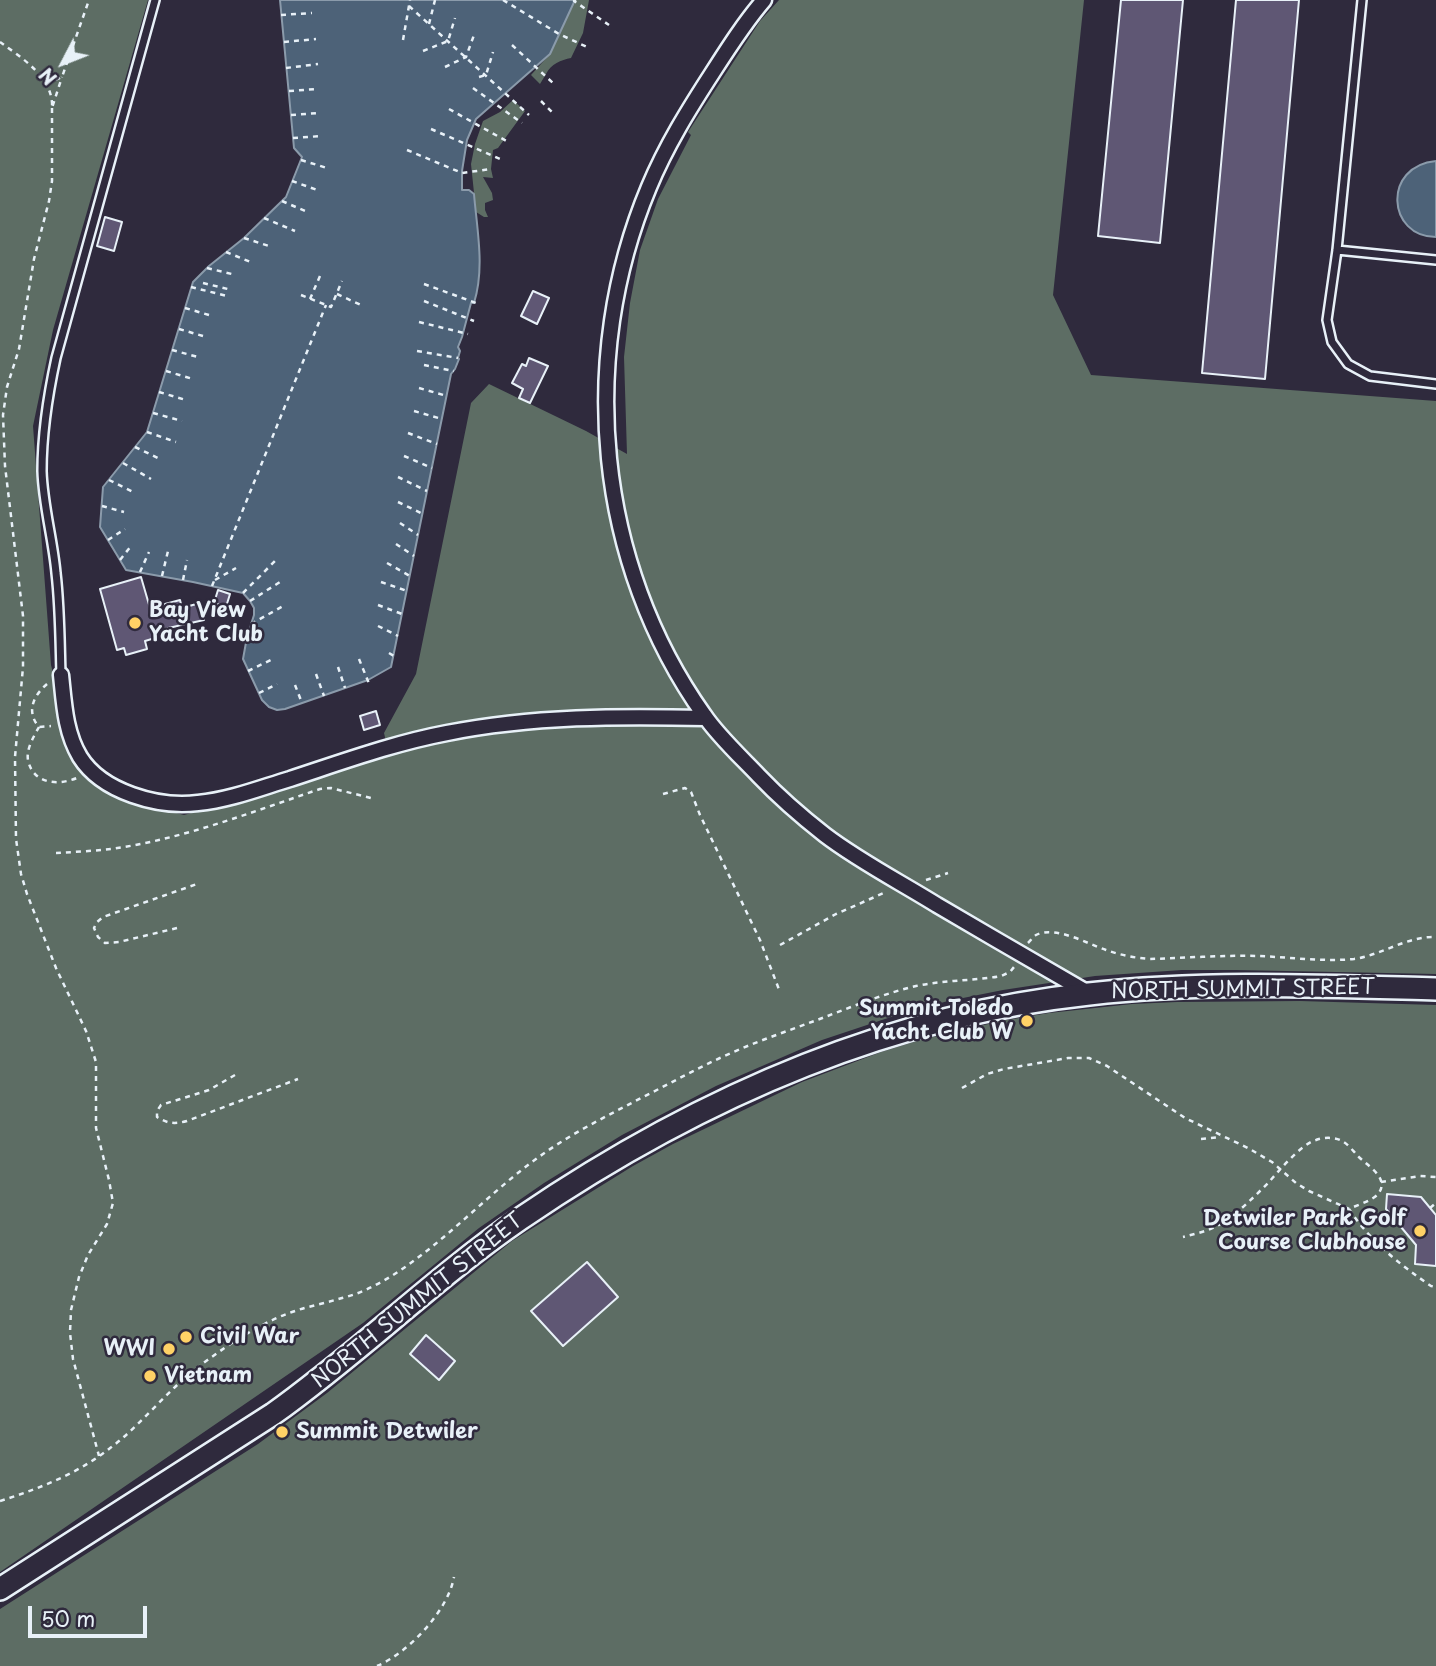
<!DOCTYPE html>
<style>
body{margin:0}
#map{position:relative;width:1436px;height:1666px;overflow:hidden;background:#2f2a3d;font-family:"Playpen Sans",sans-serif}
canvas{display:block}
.north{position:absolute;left:28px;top:28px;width:70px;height:70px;-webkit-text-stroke:5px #2f2a3d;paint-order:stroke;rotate:228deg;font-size:19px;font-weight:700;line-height:28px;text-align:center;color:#e8f1f8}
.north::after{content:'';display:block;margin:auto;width:24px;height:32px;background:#e8f1f8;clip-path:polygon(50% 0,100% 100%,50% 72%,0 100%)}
.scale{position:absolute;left:28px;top:1606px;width:119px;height:32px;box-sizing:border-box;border:4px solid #e8f1f8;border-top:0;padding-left:9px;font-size:21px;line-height:24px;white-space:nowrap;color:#e8f1f8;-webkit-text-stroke:5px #2f2a3d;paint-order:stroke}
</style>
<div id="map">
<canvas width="1436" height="1666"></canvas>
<div class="north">N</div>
<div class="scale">50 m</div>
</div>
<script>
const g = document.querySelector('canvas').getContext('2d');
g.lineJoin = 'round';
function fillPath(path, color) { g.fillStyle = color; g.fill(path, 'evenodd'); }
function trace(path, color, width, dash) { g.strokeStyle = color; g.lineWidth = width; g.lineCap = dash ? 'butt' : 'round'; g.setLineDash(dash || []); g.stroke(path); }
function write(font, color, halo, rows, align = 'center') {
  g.font = font + ' "Playpen Sans",sans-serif'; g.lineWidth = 5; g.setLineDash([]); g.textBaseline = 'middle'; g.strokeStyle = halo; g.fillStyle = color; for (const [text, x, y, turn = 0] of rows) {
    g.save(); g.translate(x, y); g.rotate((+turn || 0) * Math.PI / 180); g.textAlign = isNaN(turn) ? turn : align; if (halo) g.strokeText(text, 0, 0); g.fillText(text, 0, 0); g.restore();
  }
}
const green = new Path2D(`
 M0,0H148L53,330L33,426L51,665L73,755L91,783L127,800L184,815L232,802L389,754L384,733L416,674L471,403L489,384L586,431L627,454L624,357L630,303L640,250L658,199L691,135L688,132L760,21L779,0H1084L1053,295L1091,375L1436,401V974L1236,970H1182L1095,976L1003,990L948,1001L900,1014L822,1040L716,1086L670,1110L622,1135L544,1183L479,1228L363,1323L0,1572Z
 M575,0H589L583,33L571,58C561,60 551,64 546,74C544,77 542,81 540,84L531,75L550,54Z
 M513,100L525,111L498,148L493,150L491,169L493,178L483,177L492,193L493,200L485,203V210L488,217H484L476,212L471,164L475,144L483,121L500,112Z
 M1300,1001L1436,1005V1666H0V1609L258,1444L327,1393L512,1241L633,1166L673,1144L802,1082L881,1052L920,1040L1001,1021L1049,1013L1132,1004L1177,1002Z`);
const water = new Path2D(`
 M280,0H575L550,54L476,119L467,140L462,171V190H469L474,194C477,230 485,268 474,303H471L462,337L458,347L460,351L458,358L459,359L455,369L451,374L391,667L368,680L285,709L277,710L269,707L262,700L243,659L247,637L254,615V608L250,601L243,593L193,582L126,570L100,527L103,487L147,432L193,282L209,266L244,238L286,197L302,157L294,148Z
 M1436,161V237C1387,237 1382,166 1436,161Z`);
const building = new Path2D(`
 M1121,0H1183L1160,243L1098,236Z
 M1236,0H1299L1265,379L1202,373Z
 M105,217L122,222L114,251L97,246Z
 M533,291L549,298L537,324L521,316Z
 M529,358L548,366L530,403L519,398L523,389L512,383L522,364L526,366Z
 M141,577L150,608L180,600L182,608L200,603L204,620L164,629L165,635L145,641L147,649L126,655L124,648L117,650L100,589Z
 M218,590L230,594L226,607L214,603Z
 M376,711L380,725L364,730L360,716Z
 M1387,1194L1421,1197L1436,1215V1266L1415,1264L1416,1245L1386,1209Z
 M587,1262L618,1297L563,1346L531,1311Z
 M426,1335L455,1361L439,1380L410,1354Z`);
const path = new Path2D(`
 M503,0L559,34L587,47
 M576,0L574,1L609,25
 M409,6L529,115
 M281,15L312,13
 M429,24L435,0
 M403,40L410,0
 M0,42C22,58 54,78 52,108L62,77
 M284,42L316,39
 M512,45L554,84
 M423,51L448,41L455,18
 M445,67L466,57L474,35
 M286,68L318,64
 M479,77L486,75L493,52
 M46,81L51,82L62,77L89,0
 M473,88L522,123
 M289,91L316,89
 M541,101L555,115
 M52,108V181L49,201L34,259L19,349L7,387L3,415L5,466L23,616V667L15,757L16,839L21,874L27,894L56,968L86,1031L96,1062V1128L109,1180L113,1203L107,1224L88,1255L79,1277L71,1310L70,1333L73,1359L99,1456
 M449,109L510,143
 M291,115L319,113
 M431,129L500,159
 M293,138L322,136
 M407,150L462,173L491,169
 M301,160L327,168
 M292,181L320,191
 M282,201L305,211
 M264,218L295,231
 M244,238L272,247
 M226,252L253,263
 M207,268L236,275
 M203,283L232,290
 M424,284L476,303
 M191,287L227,296
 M337,294L363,306
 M301,295L331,307L342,281
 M310,299L320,276
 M424,301L474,321
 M185,308L209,315
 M419,322L468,334
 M179,329L203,336
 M172,350L198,357
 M417,351L458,358
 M424,365L454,371
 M166,371L193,379
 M419,388L447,396
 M159,392L186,400
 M414,411L442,419
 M153,413L182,421
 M147,432L176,442
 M408,433L437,444
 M135,447L160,459
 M404,456L432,468
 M123,463L151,479
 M398,477L427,491
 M109,480L135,493
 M398,502L423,514
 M102,506L124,512
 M400,523L418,535
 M108,540L125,529
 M396,544L414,556
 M120,560L131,546
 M387,563L410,576
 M140,572L149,552
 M162,576L168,551
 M183,580L187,560
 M215,580L236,568
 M381,582L407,591
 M212,586L326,305
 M243,593L275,561
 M250,601L280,582
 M378,605L402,614
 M251,624L285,605
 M378,626L398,636
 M389,653L394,656
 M359,659L370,686
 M338,667L345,688
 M248,671L275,658
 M316,674L324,696
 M47,684C33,696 26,712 39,727L51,726
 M295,685L302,703
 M259,693L277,684
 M39,727C34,736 26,749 28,760C33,785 60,786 79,777
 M663,794L685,788L691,792L700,815L760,940L780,992
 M56,853C74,852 93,851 111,849C183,839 252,812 320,789L331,788L375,799
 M926,880L948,873
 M177,928L119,942L105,943L98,937L94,928L97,922L103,917L197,884
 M1028,943C1031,940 1033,937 1036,935C1055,925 1088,944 1106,950C1120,955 1135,958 1150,959C1185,958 1222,955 1257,956C1289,957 1322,962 1354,959C1382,955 1407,936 1436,937
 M780,945L836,914L886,892
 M235,1075L209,1090L161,1105L157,1111V1117C168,1124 175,1124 187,1121L298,1079
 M962,1088L987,1074L1004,1069L1068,1058H1089L1107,1066L1185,1118L1248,1148L1272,1162L1296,1183L1309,1191L1349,1209C1357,1205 1372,1201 1378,1194C1391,1178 1366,1165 1358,1156C1353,1151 1348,1144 1342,1141C1335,1137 1324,1137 1316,1140C1301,1144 1279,1171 1268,1183C1253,1198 1237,1214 1219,1225C1208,1231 1195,1234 1183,1237
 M1201,1139L1221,1137
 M1381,1182L1420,1176L1436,1177
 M1430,1208L1436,1203
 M1349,1209C1370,1241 1399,1264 1431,1286L1436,1287
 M0,1501C38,1489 77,1474 109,1449C132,1432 151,1410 172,1390C188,1374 207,1360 226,1347C247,1333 269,1320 292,1312C309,1306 326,1303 342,1298C359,1294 375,1286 390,1277C446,1242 489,1192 543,1154C574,1132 609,1115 643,1097C669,1084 694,1070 720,1058C752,1043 785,1032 817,1020C849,1008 882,994 916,986C944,980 973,981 1001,976L1010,972L1014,967
 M377,1666C408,1653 448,1611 454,1577`);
const lane = new Path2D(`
 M1362,0L1337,250L1327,320L1332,342L1348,364L1370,376L1436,384
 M1337,250L1436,260
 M61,675C60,641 60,607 56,573C53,539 43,505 42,471C42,433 48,395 56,358L155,0`);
const street = new Path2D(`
 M764,0C745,22 729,47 713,72C689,109 666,146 649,187C577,359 596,563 704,715C718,736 742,758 759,776C779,797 802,817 825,835C859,861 900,882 937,905C988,935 1038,964 1090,994
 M61,675C64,703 65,732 80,757C102,792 158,808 198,803C230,800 260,788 290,779C342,762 394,743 447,733C533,716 619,716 706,718`);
const secondary = new Path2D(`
 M0,1589L273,1414C359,1353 434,1278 520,1219C690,1103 883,1016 1089,994C1204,981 1321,986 1436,989`);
const markers = [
 [135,623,7,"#ffd166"],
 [1027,1021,7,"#ffd166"],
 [1420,1231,7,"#ffd166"],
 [186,1337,7,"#ffd166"],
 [169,1349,7,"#ffd166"],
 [150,1376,7,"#ffd166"],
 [282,1432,7,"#ffd166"]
];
const poiNames = [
 ["Bay View",149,611],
 ["Yacht Club",149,635],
 ["Summit Toledo",1013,1009,"right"],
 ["Yacht Club W",1013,1033,"right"],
 ["Detwiler Park Golf",1406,1219,"right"],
 ["Course Clubhouse",1406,1243,"right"],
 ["Civil War",200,1337],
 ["WWI",155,1349,"right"],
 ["Vietnam",164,1376],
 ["Summit Detwiler",296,1432]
];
const streetNames = [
 ["NORTH SUMMIT STREET",1243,990,-1],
 ["NORTH SUMMIT STREET",418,1301,-39]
];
fillPath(green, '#5d6d64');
fillPath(water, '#4d6278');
trace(water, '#8b9bab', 2);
fillPath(building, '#5f5774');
trace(building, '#e8f1f8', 2);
trace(lane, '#e8f1f8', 12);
trace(street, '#e8f1f8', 19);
trace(secondary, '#e8f1f8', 26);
trace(path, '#e8f1f8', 2.5, [5, 5]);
trace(lane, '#2f2a3d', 7);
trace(street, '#2f2a3d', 14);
trace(secondary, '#2f2a3d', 21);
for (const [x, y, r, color] of markers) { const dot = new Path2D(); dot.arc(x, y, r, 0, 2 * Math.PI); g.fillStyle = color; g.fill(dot); trace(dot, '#2f2a3d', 2.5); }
write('bold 21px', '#e8f1f8', '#2f2a3d', poiNames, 'left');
write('21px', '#e8f1f8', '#2f2a3d', streetNames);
</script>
